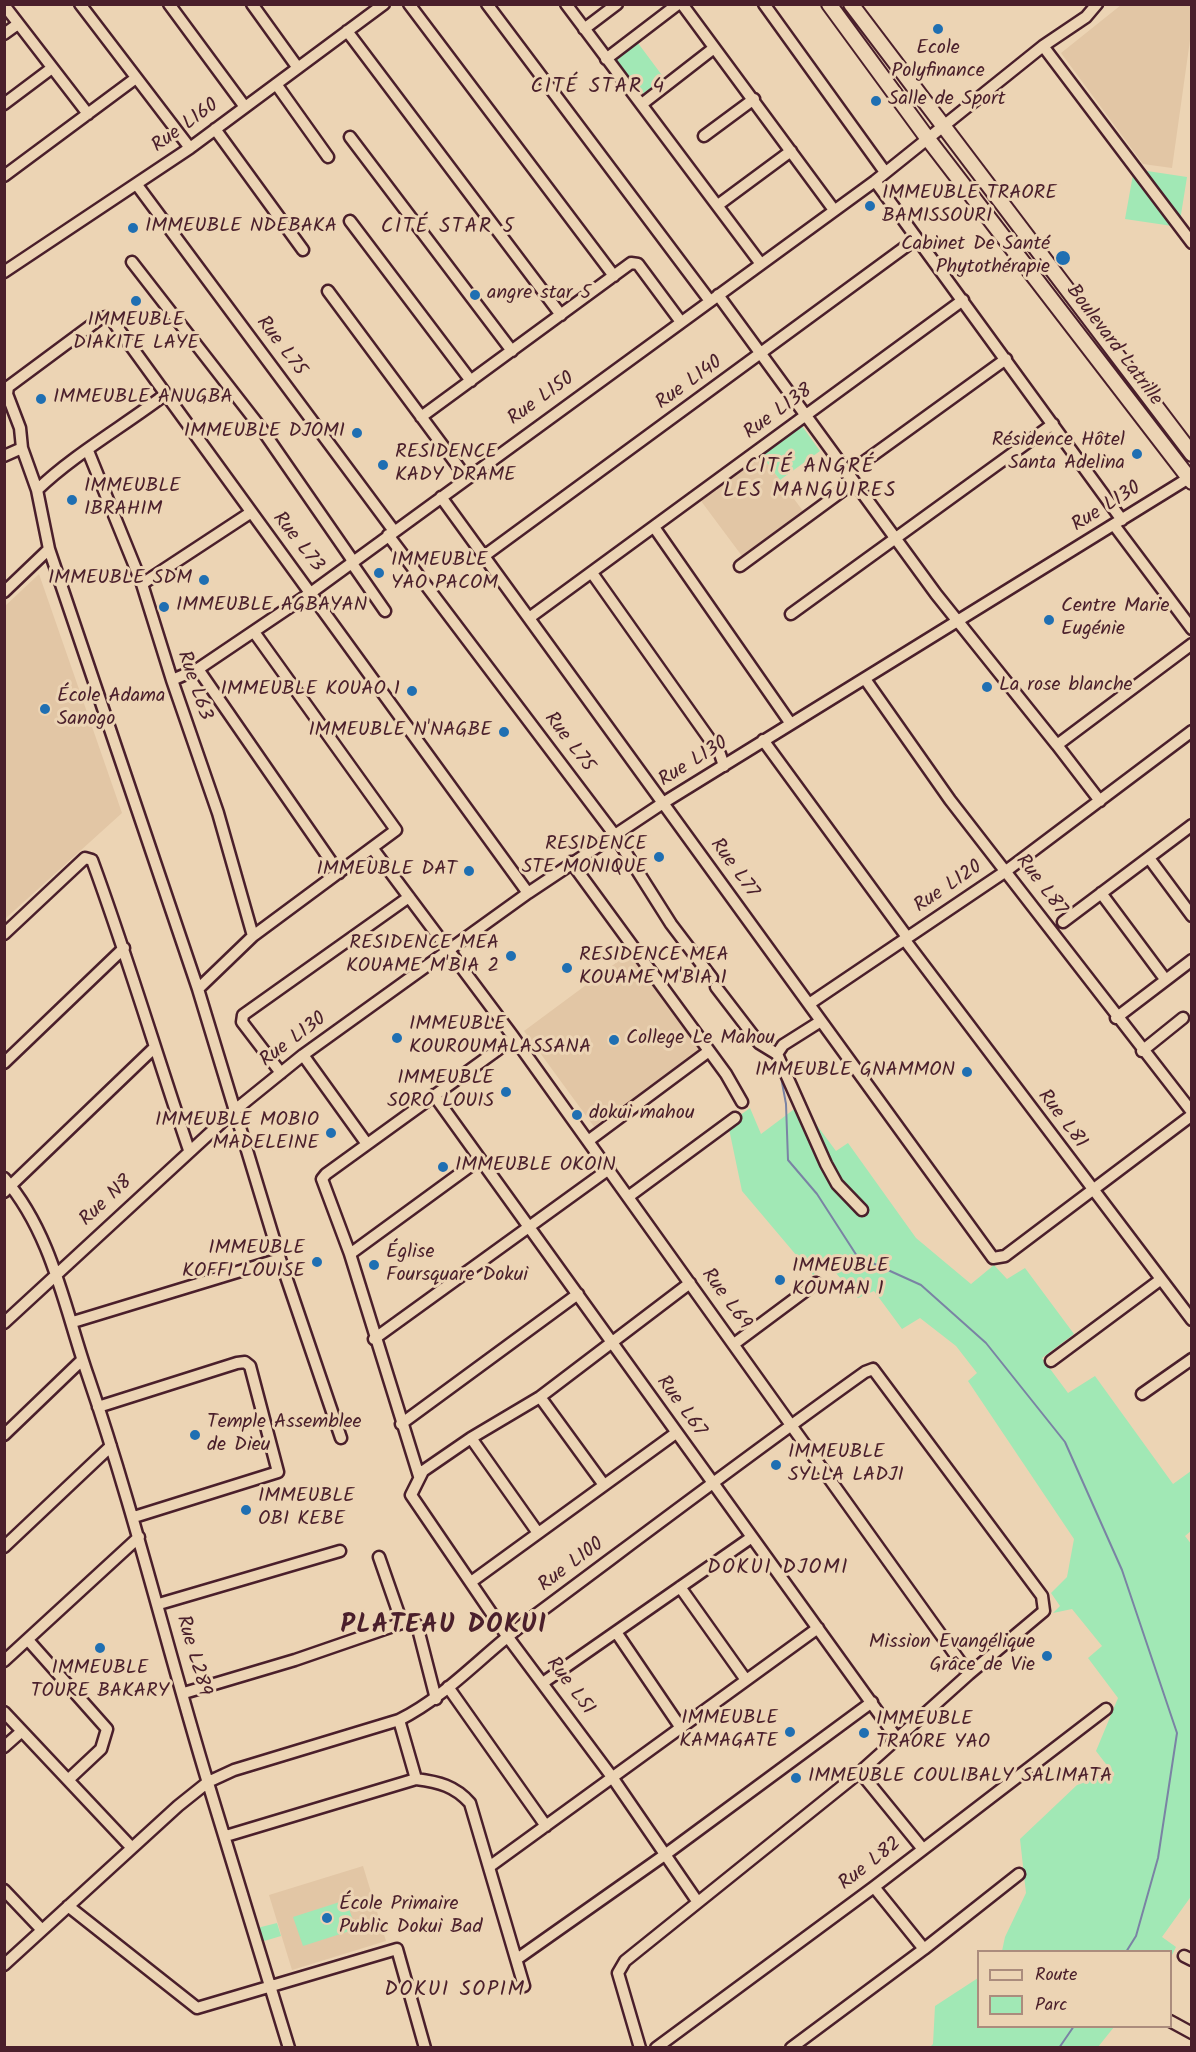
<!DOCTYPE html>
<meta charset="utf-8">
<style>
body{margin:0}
#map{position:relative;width:1196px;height:2052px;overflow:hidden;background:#ecd4b4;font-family:Kalam,sans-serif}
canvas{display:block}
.frame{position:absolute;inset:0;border:6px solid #4a1f2b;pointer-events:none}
.legend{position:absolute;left:977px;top:1950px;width:195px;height:78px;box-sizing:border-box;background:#ecd4b4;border:2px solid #ab8c7d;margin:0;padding:8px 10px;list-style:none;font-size:18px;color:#4a1f2b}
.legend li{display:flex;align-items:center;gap:12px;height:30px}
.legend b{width:30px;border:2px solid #ab8c7d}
</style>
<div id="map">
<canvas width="1196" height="2052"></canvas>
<div class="frame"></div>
<ul class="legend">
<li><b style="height:8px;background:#ecd4b4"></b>Route</li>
<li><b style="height:16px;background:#a1e8b5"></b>Parc</li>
</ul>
</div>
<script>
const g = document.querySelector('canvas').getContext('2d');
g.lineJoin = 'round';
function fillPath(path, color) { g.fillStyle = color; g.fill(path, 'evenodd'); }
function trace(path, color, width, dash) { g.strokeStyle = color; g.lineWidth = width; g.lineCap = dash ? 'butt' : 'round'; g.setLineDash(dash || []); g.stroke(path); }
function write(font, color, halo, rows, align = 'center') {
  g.font = font + ' Kalam,sans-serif'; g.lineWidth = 6; g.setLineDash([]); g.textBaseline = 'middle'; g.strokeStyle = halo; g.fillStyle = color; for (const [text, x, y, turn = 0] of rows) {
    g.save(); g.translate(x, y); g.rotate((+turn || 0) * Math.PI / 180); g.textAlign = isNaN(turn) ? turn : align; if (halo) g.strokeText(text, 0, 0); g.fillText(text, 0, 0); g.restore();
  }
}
const built = new Path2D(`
 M1121,5H1191V33L1172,168L1143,164L1061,53Z
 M762,456L803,511L742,556L701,501Z
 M39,574L122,813L5,919V606Z
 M632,951L703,1048L595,1128L524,1031Z
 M363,1866L386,1941L292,1970L269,1895Z`);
const green = new Path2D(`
 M635,39L664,78L641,95L612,57Z
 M1134,169L1187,177L1179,227L1125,219Z
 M802,426L820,451L780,480L762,456Z
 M801,1104L836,1151L848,1143L916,1238L971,1284L994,1265L1007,1279L1025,1268L1074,1334L1042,1358L1068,1393L1095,1376L1173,1484L1191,1471V1531L1185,1536L1192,1545V1895L1162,1937L1176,1947L1171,1957L1170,1952L1002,1951L1005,1937L1026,1893L1020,1839L1077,1785L1109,1774V1768L1096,1751L1118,1698L1088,1658L1102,1646L1072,1609L1053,1613L1060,1606L1051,1593L1067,1577L1074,1539L968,1381L977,1373L956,1346L920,1318L902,1329L874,1291L858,1298L827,1263L813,1275L742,1191L728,1124L750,1108L761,1134Z
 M346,1900L356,1929L303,1946L293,1917Z
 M277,1923L281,1936L261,1942L257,1928Z
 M978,1978V2026L1114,2027L1098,2047H930L933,2044L935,2006Z`);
const stream = new Path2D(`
 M781,1077L786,1104L788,1160L817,1194L857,1256L921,1285L986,1343L1065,1442L1122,1570L1177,1733L1158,1858L1136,1936L1126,1952
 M1059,2048L1074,2026`);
const minor = new Path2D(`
 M80,4L190,148
 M169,4L245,107
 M252,4L298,68
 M409,4L614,276
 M487,4L710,301
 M566,4L761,264
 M682,4L834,210
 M764,4L885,172
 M4,5L88,114
 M584,29L617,4
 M347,31L561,315
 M4,34L18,24
 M1043,46L1192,243
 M606,59L678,4
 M276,84L328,157
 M4,104L52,68
 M642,104L714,48
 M215,129L303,250
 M704,136L754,99
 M350,137L512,351
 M4,176L136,78
 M875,181L1122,520
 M137,185L394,531
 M718,205L791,151
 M350,221L471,381
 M132,262L261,428L353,561
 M4,272L190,148L384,4
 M328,291L466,477
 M718,295L936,594L1057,745
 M421,417L631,263L638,264L681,322
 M88,451L142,584L172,680L218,813L253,936
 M4,456L22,448
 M847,474L1006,359
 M37,490C73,455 124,426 166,394
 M441,497L993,1258L1005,1256L1192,1115
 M1114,525L1192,629
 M654,527L791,724
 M388,535L614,834L671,924L712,978
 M484,556L916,239
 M351,562L385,611
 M740,566L853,483
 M592,573L720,754L724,766
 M142,584L250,513
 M4,592L49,549
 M791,614L1053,424
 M529,618L963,300
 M198,669L339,873
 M865,679L950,800L1192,1112
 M172,680L198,669L312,592L875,181L1043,46L1086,17L1097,4
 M763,740L907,937
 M1100,801L1057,745L1192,644
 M373,849L512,1035L969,1674
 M1149,858L1192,916
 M571,862L726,1074L742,1102
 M1101,893L1165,979
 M1063,922L1192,825
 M4,934L85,858L92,860C127,955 156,1053 189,1150
 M904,939L1192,1320
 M716,987L759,1043L777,1054
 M198,989L253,936L396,830L254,632
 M809,1004L1006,871L1192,731
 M1116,1018L1192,960
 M821,1021L783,1045L777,1054L826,1164L837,1184L862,1210
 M1142,1051L1183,1018
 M303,1055L367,1144
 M4,1063L124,948
 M281,1073L242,1022L243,1015L409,897
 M434,1095L898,1740
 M588,1141L709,1051
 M4,1178C52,1233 65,1310 88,1376C134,1510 167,1648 208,1783C235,1871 262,1959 289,2048
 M4,1192L154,1048
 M628,1197L735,1118
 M350,1254L480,1159
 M690,1283L540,1397L471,1438L423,1471L411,1495L507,1636L612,1777L697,1901
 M73,1322L280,1259
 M4,1323L235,1110L303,1055L528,893L663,803L1192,476
 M374,1339L609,1169
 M734,1344L816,1283
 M1051,1361L1160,1280
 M1142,1394L1192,1359
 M540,1397L604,1485
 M98,1407L237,1363L245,1362L250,1366L278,1472L134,1517
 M401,1424L578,1294
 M4,1435L82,1360
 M341,1438L280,1259L198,989L49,549L37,490L22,448L20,428L7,394L8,387L101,318L107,317L112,320L528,893
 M471,1438L538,1533
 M419,1476L350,1254L322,1179L326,1174L514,1038
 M4,1547L111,1446
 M379,1557L402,1623
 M471,1582L676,1433
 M680,1587L746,1680
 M159,1604L340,1551
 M616,1632L681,1728
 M28,1640L107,1729L101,1749L68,1780
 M4,1661L139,1537
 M544,1682L752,1537
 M448,1687L546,1826
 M184,1693L295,1660L411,1620L417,1625L436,1699
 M4,1712L132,1848
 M399,1720L416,1779
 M4,1747L22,1731
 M860,1772L922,1848
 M226,1836L416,1779C439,1782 455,1786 470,1803L524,1986
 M489,1867L818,1628
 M874,1887L924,1949
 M4,1890L42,1930
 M68,1906L197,2008L397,1949L425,2048
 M1184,1956L1192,1960
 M517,1959L666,1854L872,1702
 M4,1965L178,1806L208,1782L234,1770L399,1720C447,1696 482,1655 525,1623C638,1539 750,1454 865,1372L873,1369L1042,1596L1044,1611L969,1674L860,1772L625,1961L618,1973L640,2048
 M1170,2021L1192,2033
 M656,2048L874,1887L1106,1709
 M791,2048L924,1949L1019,1874`);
const major = new Path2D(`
 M829,4L928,139L1192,482
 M851,4L1192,454`);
const markers = [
 [938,29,6,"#1f6fb2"],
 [876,101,6,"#1f6fb2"],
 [870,206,6,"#1f6fb2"],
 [133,228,6,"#1f6fb2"],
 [1063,258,8,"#1f6fb2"],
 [475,295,6,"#1f6fb2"],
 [136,301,6,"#1f6fb2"],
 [41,399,6,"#1f6fb2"],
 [357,433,6,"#1f6fb2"],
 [1137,454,6,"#1f6fb2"],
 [383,465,6,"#1f6fb2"],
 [72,500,6,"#1f6fb2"],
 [379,573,6,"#1f6fb2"],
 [204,580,6,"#1f6fb2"],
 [164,607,6,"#1f6fb2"],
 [1049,620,6,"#1f6fb2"],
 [987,687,6,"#1f6fb2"],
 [412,691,6,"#1f6fb2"],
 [45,709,6,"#1f6fb2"],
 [504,732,6,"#1f6fb2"],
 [659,857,6,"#1f6fb2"],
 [469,871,6,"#1f6fb2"],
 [511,956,6,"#1f6fb2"],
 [567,968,6,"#1f6fb2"],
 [397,1038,6,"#1f6fb2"],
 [614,1040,6,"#1f6fb2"],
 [967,1072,6,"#1f6fb2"],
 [506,1092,6,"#1f6fb2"],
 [577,1115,6,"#1f6fb2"],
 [331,1133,6,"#1f6fb2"],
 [443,1167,6,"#1f6fb2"],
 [317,1262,6,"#1f6fb2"],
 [374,1265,6,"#1f6fb2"],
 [780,1280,6,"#1f6fb2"],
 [195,1435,6,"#1f6fb2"],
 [776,1465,6,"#1f6fb2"],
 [246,1510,6,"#1f6fb2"],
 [100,1648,6,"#1f6fb2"],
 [1047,1656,6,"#1f6fb2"],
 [790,1732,6,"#1f6fb2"],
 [864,1733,6,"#1f6fb2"],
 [796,1778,6,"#1f6fb2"],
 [327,1918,6,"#1f6fb2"]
];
const poiNames = [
 ["Ecole",938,50,"center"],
 ["Polyfinance",938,73,"center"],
 ["Salle de Sport",888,101],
 ["IMMEUBLE TRAORE",882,195],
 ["BAMISSOURI",882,218],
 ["IMMEUBLE NDEBAKA",145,228],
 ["Cabinet De Santé",1050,246,"right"],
 ["Phytothérapie",1050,269,"right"],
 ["angre star 5",487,295],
 ["IMMEUBLE",136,322,"center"],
 ["DIAKITE LAYE",136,345,"center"],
 ["IMMEUBLE ANUGBA",53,399],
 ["IMMEUBLE DJOMI",345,433,"right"],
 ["Résidence Hôtel",1125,442,"right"],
 ["Santa Adelina",1125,465,"right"],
 ["RESIDENCE",395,454],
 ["KADY DRAME",395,477],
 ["IMMEUBLE",84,488],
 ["IBRAHIM",84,511],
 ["IMMEUBLE",391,562],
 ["YAO PACOM",391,585],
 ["IMMEUBLE SDM",192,580,"right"],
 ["IMMEUBLE AGBAYAN",176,607],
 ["Centre Marie",1061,608],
 ["Eugénie",1061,631],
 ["La rose blanche",999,687],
 ["IMMEUBLE KOUAO 1",400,691,"right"],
 ["École Adama",57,698],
 ["Sanogo",57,721],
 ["IMMEUBLE N'NAGBE",492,732,"right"],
 ["RESIDENCE",647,846,"right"],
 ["STE MONIQUE",647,869,"right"],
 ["IMMEUBLE DAT",457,871,"right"],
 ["RESIDENCE MEA",499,945,"right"],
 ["KOUAME M'BIA 2",499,968,"right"],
 ["RESIDENCE MEA",579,957],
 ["KOUAME M'BIA 1",579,980],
 ["IMMEUBLE",409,1026],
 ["KOUROUMALASSANA",409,1049],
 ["College Le Mahou",626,1040],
 ["IMMEUBLE GNAMMON",955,1072,"right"],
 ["IMMEUBLE",494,1080,"right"],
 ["SORO LOUIS",494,1103,"right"],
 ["dokui mahou",589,1115],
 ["IMMEUBLE MOBIO",319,1122,"right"],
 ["MADELEINE",319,1145,"right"],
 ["IMMEUBLE OKOIN",455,1167],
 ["IMMEUBLE",305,1250,"right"],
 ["KOFFI LOUISE",305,1273,"right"],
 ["Église",386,1254],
 ["Foursquare Dokui",386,1277],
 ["IMMEUBLE",792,1268],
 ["KOUMAN 1",792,1291],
 ["Temple Assemblee",207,1424],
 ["de Dieu",207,1447],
 ["IMMEUBLE",788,1454],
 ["SYLLA LADJI",788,1477],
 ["IMMEUBLE",258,1498],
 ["OBI KEBE",258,1521],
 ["Mission Evangélique",1035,1644,"right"],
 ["Grâce de Vie",1035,1667,"right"],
 ["IMMEUBLE",100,1670,"center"],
 ["TOURE BAKARY",100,1693,"center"],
 ["IMMEUBLE",778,1720,"right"],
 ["KAMAGATE",778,1743,"right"],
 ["IMMEUBLE",876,1721],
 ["TRAORE YAO",876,1744],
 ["IMMEUBLE COULIBALY SALIMATA",808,1778],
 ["École Primaire",339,1906],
 ["Public Dokui Bad",339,1929]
];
const streetNames = [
 ["Rue L160",186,127,-36],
 ["Boulevard Latrille",1113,346,53],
 ["Rue L75",280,347,53],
 ["Rue L140",690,384,-36],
 ["Rue L150",542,400,-36],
 ["Rue L138",779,413,-36],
 ["Rue L130",1107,508,-32],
 ["Rue L73",297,543,52],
 ["Rue L63",193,686,71],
 ["Rue L75",568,743,53],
 ["Rue L130",694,763,-32],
 ["Rue L77",733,869,54],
 ["Rue L87",1040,886,53],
 ["Rue L120",949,888,-34],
 ["Rue L130",294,1041,-37],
 ["Rue L81",1061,1120,53],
 ["Rue N8",107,1202,-43],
 ["Rue L69",725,1300,54],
 ["Rue L67",680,1407,54],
 ["Rue L100",572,1566,-37],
 ["Rue L289",192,1656,74],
 ["Rue L51",569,1687,53],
 ["Rue L82",871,1865,-38]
];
const neighbourhoodNames = [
 ["CITÉ STAR 4",598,88],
 ["CITÉ STAR 5",448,228],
 ["CITÉ ANGRÉ",810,468],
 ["LES MANGUIRES",810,492],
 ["DOKUI DJOMI",778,1569],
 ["DOKUI SOPIM",455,1991]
];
const districtNames = [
 ["PLATEAU DOKUI",444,1628]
];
fillPath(built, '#e2c6a5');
fillPath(green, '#a1e8b5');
trace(stream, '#7a83a4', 2);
trace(minor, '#4a1f2b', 15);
trace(major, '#4a1f2b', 18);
trace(minor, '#ecd4b4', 10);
trace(major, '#ecd4b4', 14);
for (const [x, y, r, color] of markers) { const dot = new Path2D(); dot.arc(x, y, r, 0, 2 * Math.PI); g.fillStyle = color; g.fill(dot); trace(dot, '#ecd4b4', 2); }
write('20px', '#4a1f2b', '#ecd4b4', poiNames, 'left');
write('20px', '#4a1f2b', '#ecd4b4', streetNames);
g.letterSpacing = '1.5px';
write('21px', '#4a1f2b', '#ecd4b4', neighbourhoodNames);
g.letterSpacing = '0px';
g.letterSpacing = '1.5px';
write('bold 26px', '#4a1f2b', '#ecd4b4', districtNames);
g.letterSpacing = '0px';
</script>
